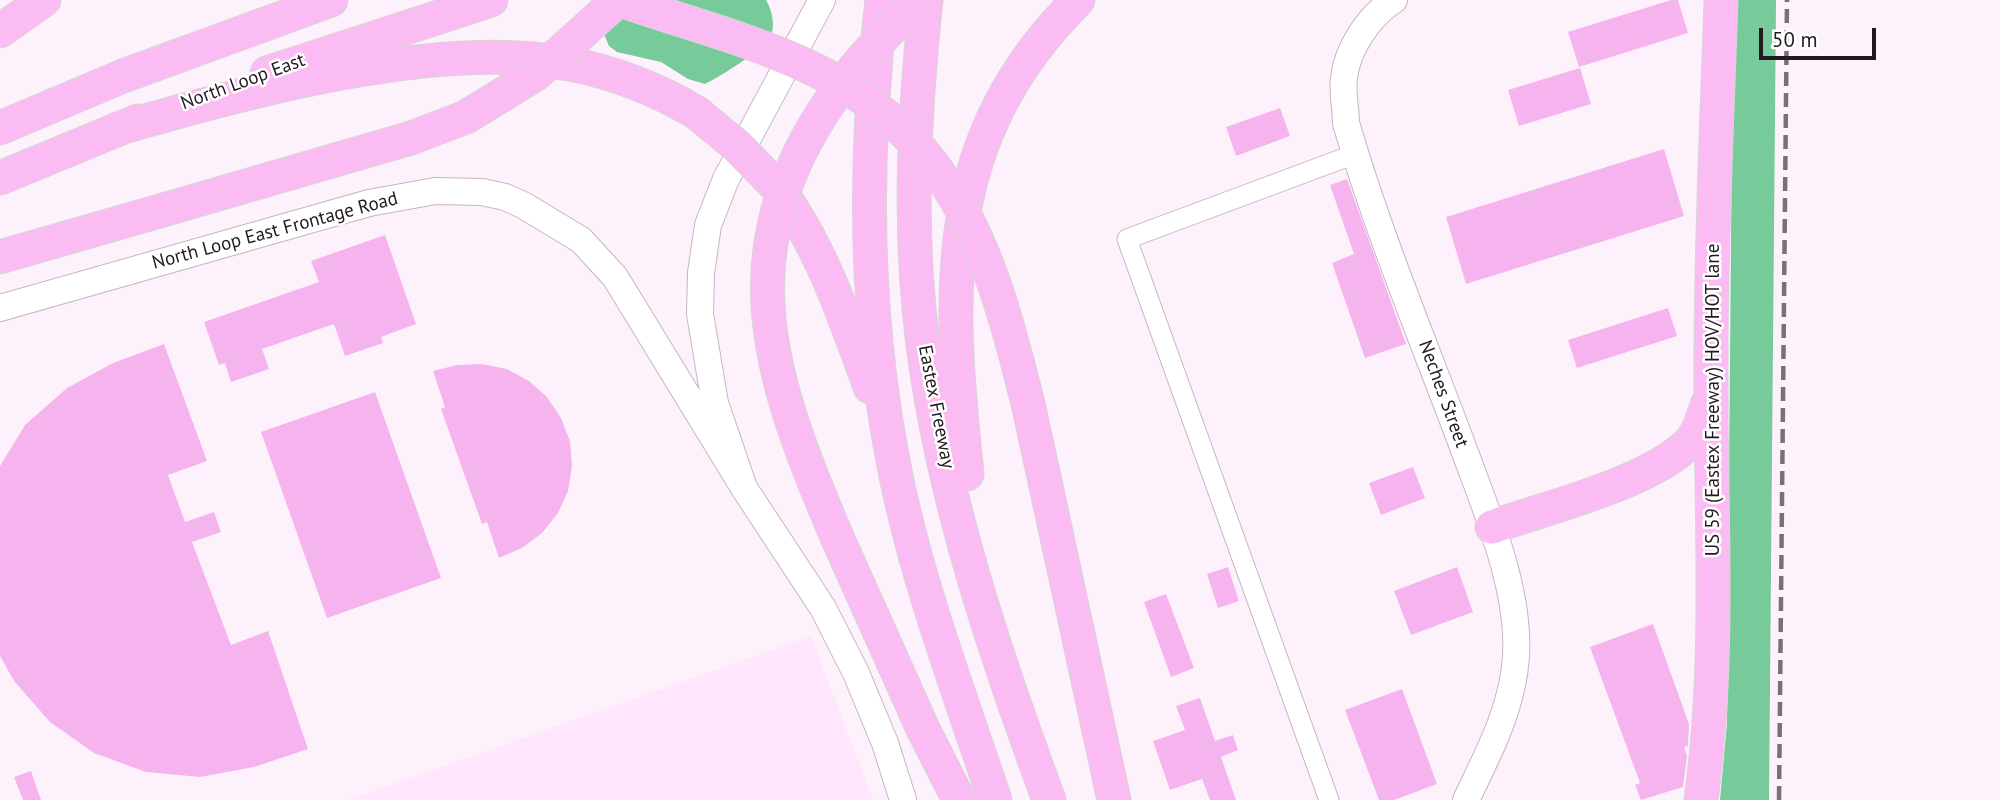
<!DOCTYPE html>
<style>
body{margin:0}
#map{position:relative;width:2000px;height:800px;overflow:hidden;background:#fdf2fc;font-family:"PT Sans",sans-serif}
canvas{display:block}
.scale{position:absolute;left:1759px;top:28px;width:117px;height:32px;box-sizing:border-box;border:4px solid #20191f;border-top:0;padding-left:9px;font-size:21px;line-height:24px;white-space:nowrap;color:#20191f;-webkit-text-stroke:5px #fff;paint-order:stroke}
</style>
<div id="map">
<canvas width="2000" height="800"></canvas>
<div class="scale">50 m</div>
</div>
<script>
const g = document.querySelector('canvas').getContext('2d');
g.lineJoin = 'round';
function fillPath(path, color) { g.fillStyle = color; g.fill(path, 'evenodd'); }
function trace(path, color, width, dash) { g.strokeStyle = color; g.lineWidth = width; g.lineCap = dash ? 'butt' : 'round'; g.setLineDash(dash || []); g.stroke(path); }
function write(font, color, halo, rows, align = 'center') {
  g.font = font + ' "PT Sans",sans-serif'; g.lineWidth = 5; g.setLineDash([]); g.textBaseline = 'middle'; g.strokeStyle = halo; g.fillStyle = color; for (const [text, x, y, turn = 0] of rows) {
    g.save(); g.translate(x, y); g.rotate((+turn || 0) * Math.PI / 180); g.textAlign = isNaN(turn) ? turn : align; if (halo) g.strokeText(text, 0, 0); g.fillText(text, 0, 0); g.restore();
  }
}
const built = new Path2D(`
 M811,636L873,800H348Z`);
const forest = new Path2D(`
 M622,0H766C772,10 776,27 770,38C764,49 718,78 705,84L688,79L661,62L617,52L609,46L602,29Z
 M1733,0H1776L1769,800H1720L1727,723Z`);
const building = new Path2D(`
 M1671,0H1678L1688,33L1579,67L1568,32Z
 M1580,68L1591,104L1519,126L1508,90Z
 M1280,108L1290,136L1236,156L1226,127Z
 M1664,149L1684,216L1466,284L1446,217Z
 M1347,179L1406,344L1365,358L1332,263L1354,254L1330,185Z
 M385,235L416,324L381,337L383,343L345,356L334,324L262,349L269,369L231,382L225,363L219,365L204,322L319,282L311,261Z
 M1668,308L1677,336L1577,368L1568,340Z
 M164,344L207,461L168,475L185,522L214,512L221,532L192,542L231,645L268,631L308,749L254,767L200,777L146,772L94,753L50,722L14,681L0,656V466L25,425L67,388L113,363Z
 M482,364L507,369L529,381L547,397L561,418L570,441L572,466L568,491L558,513L542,533L522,548L499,558L487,522L482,524L441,409L445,407L433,371L457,365Z
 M375,392L441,578L327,618L261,432Z
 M1413,467L1425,498L1381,515L1369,483Z
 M1228,567L1239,601L1218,608L1207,574Z
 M1457,567L1473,612L1411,635L1394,591Z
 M1166,594L1194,668L1171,677L1144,602Z
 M1653,624L1689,724L1688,746L1684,747L1687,756L1683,787L1641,800L1635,785L1640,783L1590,647Z
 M1402,689L1437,784L1394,800H1379L1345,710Z
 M1200,698L1215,741L1233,735L1238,750L1221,757L1236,800H1210L1202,779L1170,790L1153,741L1185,730L1176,706Z
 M31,771L41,800H23L14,777Z`);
const street = new Path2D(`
 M1329,800L1127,239L1355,154`);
const secondary = new Path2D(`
 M822,0L726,179L708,225L701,273L700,314L715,403L744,488L823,608L856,673L885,743L903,800
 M1394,0C1369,16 1347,49 1344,78C1342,92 1346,109 1346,123C1378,233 1423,340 1463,447C1486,510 1520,588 1516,656C1513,708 1488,754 1466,800
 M0,308L369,203L435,191L482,192L505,197L523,205L581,240L615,277L744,488`);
const highway = new Path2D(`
 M882,0C863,159 864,323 897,481C920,590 960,695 995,800
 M926,0C914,115 908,230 923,345C943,500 995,654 1049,800
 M0,31L44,0
 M267,73L491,0
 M0,128L123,76L331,0
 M117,129C244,92 440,38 570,64C616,73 657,89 697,113
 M0,178L138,121
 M777,187C821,246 845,318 870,387
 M0,257L177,206
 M1029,408L1114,800
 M967,474C948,292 937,140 1078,0
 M1492,527C1548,507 1647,484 1689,443C1699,433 1703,418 1707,405
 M837,537L923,729L959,800
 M1701,800C1721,655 1710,507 1711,360C1711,240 1717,120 1721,0`);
const rail = new Path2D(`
 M1779,800L1787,0`);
const highwayBridge = new Path2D(`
 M620,0C683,22 751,39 811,68C959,139 993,262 1029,408
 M697,113L737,146L777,187
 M177,206L411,138L466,117L536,74L618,0
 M837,537C765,369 723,243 844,82C866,52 894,26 920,0`);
const streetNames = [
 ["North Loop East",243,82,-20],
 ["North Loop East Frontage Road",275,231,-15],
 ["Neches Street",1443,394,70],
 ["US 59 (Eastex Freeway) HOV/HOT lane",1714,400,-90],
 ["Eastex Freeway",936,407,79]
];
fillPath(built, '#ffe6fc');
fillPath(forest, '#77ca99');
fillPath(building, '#f6b4ef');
trace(street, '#c6b4c3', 21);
trace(secondary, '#c6b4c3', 28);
trace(highway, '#d7d6d7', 35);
trace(street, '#fff', 19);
trace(secondary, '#fff', 26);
trace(highway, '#fabcf3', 33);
trace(rail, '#787077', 4.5, [14, 7]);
trace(highwayBridge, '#d7d6d7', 35, []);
trace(highwayBridge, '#fabcf3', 33);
write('19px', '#20191f', '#fff', streetNames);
</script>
